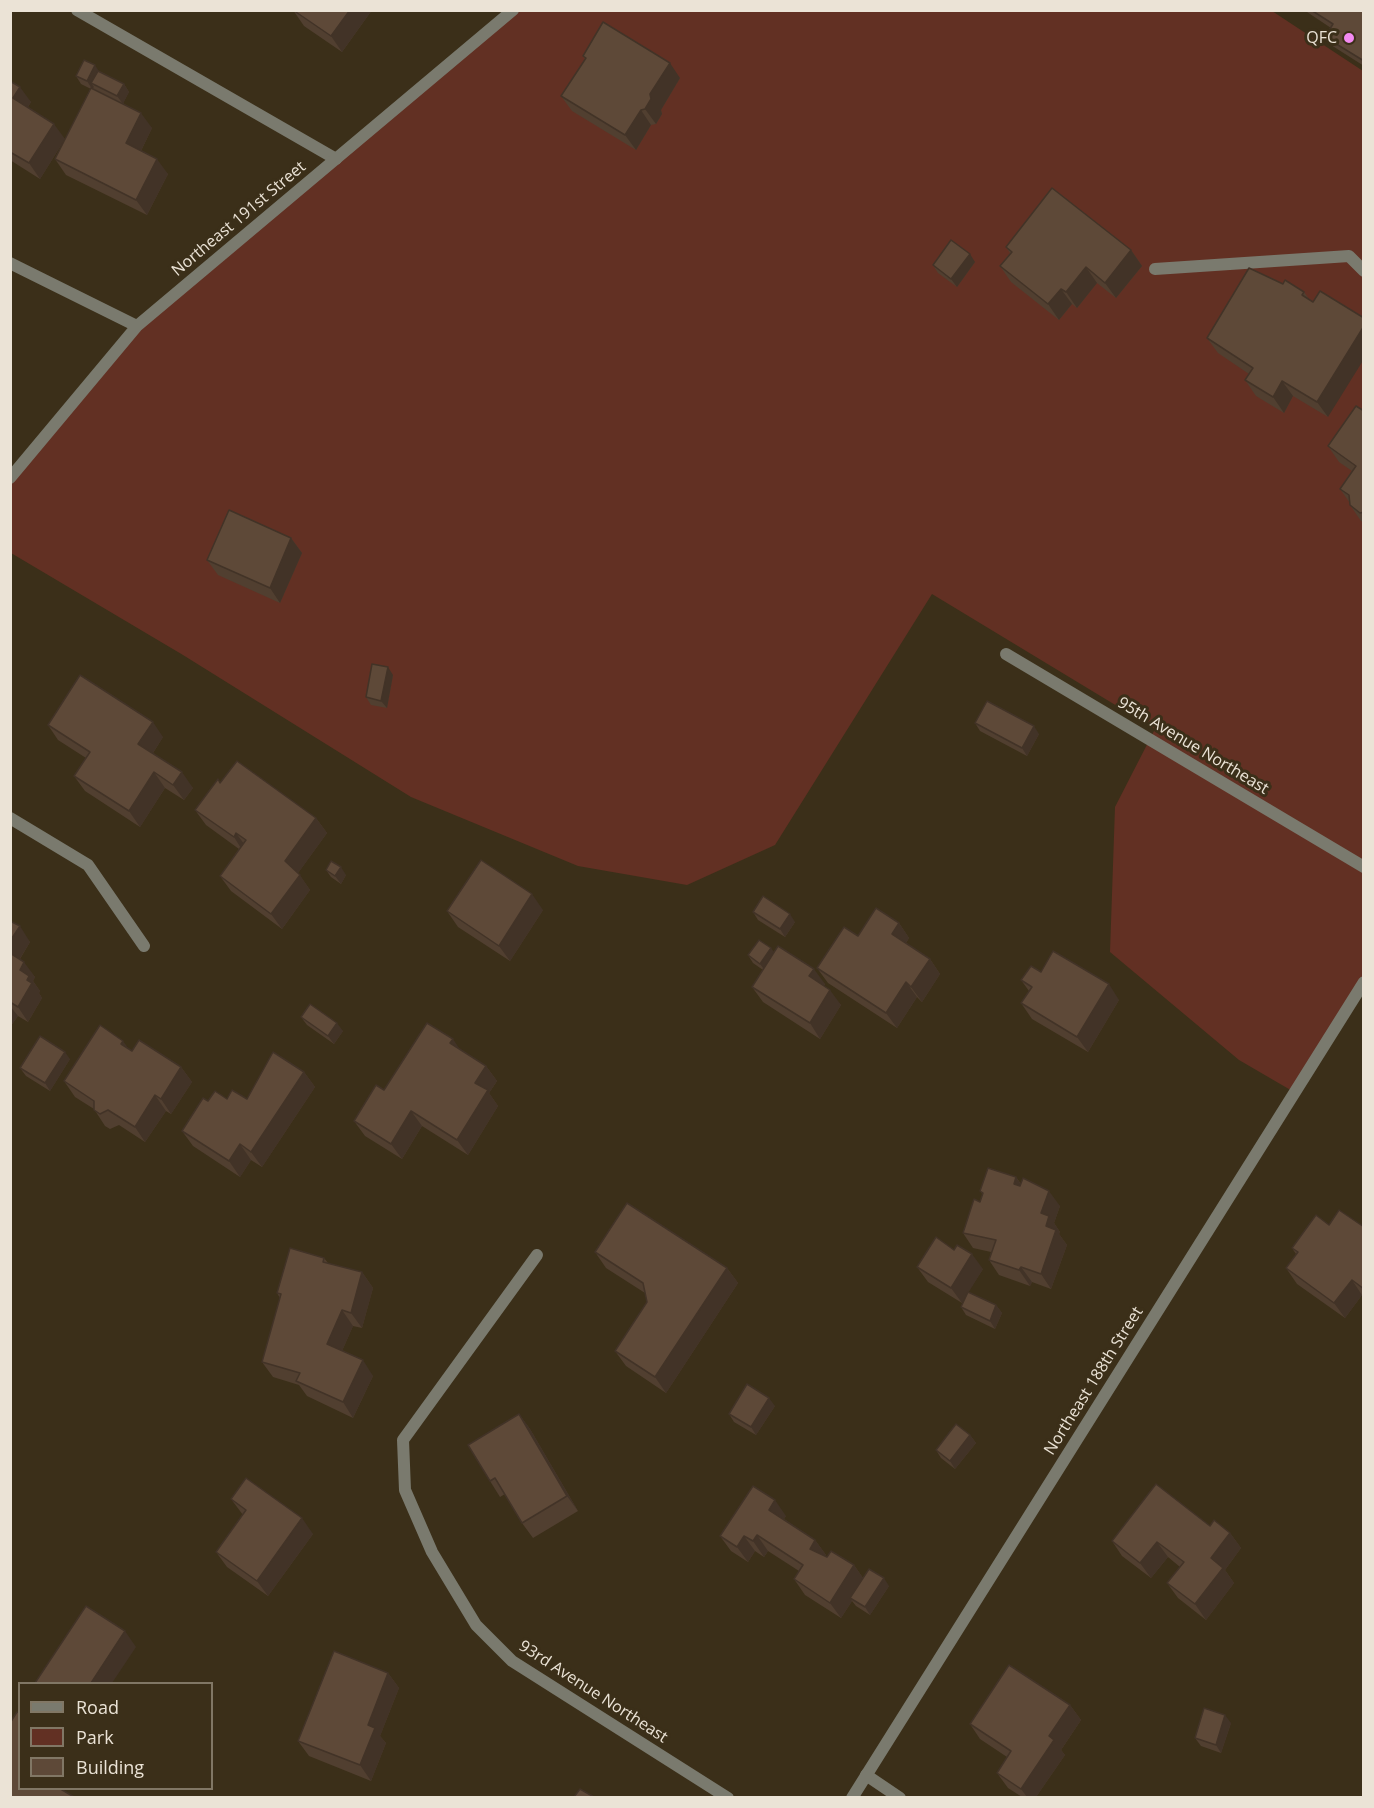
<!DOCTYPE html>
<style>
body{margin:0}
#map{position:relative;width:1374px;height:1808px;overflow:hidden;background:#3b2f19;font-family:"Open Sans",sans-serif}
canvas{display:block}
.frame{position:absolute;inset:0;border:12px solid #ebe3d6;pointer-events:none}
.legend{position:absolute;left:18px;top:1682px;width:195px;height:108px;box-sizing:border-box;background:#3b2f19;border:2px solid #817765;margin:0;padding:8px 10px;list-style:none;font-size:18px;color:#ebe3d6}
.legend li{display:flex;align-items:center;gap:12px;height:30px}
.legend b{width:30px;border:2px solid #817765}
</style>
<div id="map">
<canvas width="1374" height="1808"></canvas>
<div class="frame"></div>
<ul class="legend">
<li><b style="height:8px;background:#7a7a6e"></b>Road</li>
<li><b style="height:16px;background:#623023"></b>Park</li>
<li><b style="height:16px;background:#5e4938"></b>Building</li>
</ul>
</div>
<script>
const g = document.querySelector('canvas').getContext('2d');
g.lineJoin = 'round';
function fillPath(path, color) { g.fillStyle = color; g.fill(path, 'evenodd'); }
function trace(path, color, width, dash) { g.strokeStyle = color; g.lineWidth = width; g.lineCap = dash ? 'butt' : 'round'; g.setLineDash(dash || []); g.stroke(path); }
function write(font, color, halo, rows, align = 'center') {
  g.font = font + ' "Open Sans",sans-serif'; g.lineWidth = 6; g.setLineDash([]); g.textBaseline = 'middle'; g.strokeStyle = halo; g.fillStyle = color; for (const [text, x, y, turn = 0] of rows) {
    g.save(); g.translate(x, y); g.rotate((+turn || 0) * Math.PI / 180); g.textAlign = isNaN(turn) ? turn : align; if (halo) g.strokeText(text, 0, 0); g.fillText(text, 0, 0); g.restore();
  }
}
const green = new Path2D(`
 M512,11H1272L1363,71V982L1294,1092L1239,1060L1110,952L1115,807L1155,729L932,594L775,845L687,885L578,866L411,797L183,655L11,553V477L137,326Z`);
const lane = new Path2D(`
 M77,10L336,159
 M10,818L88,865L144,946
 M866,1775L900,1798`);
const street = new Path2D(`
 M10,263L137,326
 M1155,269L1349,256L1364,271
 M10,478L137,326L513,10
 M1006,654L1364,867
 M537,1255L403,1440L405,1490L432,1552L476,1625L512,1661L728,1798
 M852,1798L1364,982`);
const wall = new Path2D(`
 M293,10H372L342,52L304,26Z
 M1304,10H1364V66L1331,45L1325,37L1331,28Z
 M583,56L680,78L661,110L662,114L656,124L651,125L636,150L572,111L561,96L585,59Z
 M99,71L124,84L129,92L123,103L152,128L141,151L168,174L147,215L66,175L55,159L91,89L81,84L76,76Z
 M10,81L31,102L28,107L65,139L40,179L10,160Z
 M1006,247L1131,250L1142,266L1116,298L1097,283L1077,308L1072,304L1059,320L1011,282L1000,266L1010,253Z
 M975,262L957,287L938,273L933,265Z
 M1283,284L1304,292L1309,299L1328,417L1293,396L1284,413L1256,396L1245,380L1249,374L1218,353L1207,338Z
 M1364,411V523L1361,521L1350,505V503L1340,489L1352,471L1339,462L1328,446Z
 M291,538L302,553L280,603L218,575L207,560Z
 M393,675L387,708L371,705L366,697Z
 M975,723L1039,734L1027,756L980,731Z
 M48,725L163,737L153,753L193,788L184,800L165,788L140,827L85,791L74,776L86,758L58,740Z
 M195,810L316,818L327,833L298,873L310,890L282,929L231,891L220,876L239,849L206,825Z
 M326,870L346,875L341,884L331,877Z
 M543,910L510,961L458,927L447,911Z
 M753,912L795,922L785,937L758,920Z
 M10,921L30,942L20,959L35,977L33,981L40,991L39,993L42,998L28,1022L18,1016L10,1027Z
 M899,923L909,938L906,943L930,959L940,974L922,1002L917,997L897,1028L828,983L817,968L858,936Z
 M774,952L825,984L824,986L841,1005L820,1039L763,1002L752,987L763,970L753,963L748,955Z
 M1041,972L1119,1000L1088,1052L1032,1019L1021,1003L1029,991L1021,980Z
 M301,1017L343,1031L334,1044L307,1025Z
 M129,1049L132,1051L181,1067L192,1082L171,1114L166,1111L145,1142L119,1125L110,1129L105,1126L94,1109L75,1097L64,1081Z
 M460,1050L486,1066L497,1081L489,1093L498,1106L468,1155L422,1126L402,1159L365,1136L354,1121L384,1090Z
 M70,1059L50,1091L26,1076L20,1068Z
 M304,1072L315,1087L262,1167L251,1160L240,1177L193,1146L182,1131L208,1101L227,1099H247Z
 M1016,1177L1021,1184L1060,1206L1054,1223L1060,1232L1059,1234L1067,1245L1051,1289L1032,1282L1030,1286L999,1275L989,1260L991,1252L973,1248L963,1233L980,1202L983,1195L980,1191Z
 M1329,1225L1364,1227V1296L1362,1295L1345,1318L1297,1284L1286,1268L1296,1254L1292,1248Z
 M595,1252L727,1268L738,1283L666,1393L626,1366L615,1351L647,1302L645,1293L606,1268Z
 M324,1258L328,1263L362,1272L373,1288L362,1328L353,1326L342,1351L373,1376L353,1418L307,1396L299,1385L273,1377L262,1362L280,1298L277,1293Z
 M917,1267L983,1269L968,1292L996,1305L1002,1313L995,1329L966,1315L961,1307L966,1296L962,1303L928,1282Z
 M775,1406L756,1435L734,1422L729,1414Z
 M519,1414L530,1429L578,1511L533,1538L522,1523L505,1494L500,1497L490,1481Z
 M970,1435L976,1443L955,1469L941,1458L936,1450Z
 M231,1499L313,1534L268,1596L227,1567L216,1552L243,1515Z
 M786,1516L784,1519L815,1540L826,1555L825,1556L854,1565L863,1578L889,1586L870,1615L856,1606L852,1601L841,1618L805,1595L794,1579L799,1571L768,1551L764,1557L755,1551L748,1562L731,1551L720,1536Z
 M1210,1526L1230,1533L1241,1548L1225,1570L1234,1583L1206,1620L1178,1598L1167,1583L1180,1567L1168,1557L1151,1578L1122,1556L1112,1541Z
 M388,1673L399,1688L380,1736L386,1743L371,1781L309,1756L298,1741Z
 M1070,1705L1081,1720L1061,1750L1065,1755L1036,1797H1022L1008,1788L997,1773L1007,1757L980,1739L970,1724Z
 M1231,1723L1221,1753L1201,1746L1195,1738Z`);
const shadedWall = new Path2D(`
 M350,10H372L342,52L331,36Z
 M670,63L680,78L661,110L662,114L656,124L645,109L650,94Z
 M95,65L100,73L91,83L94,87L92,89L87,81Z
 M124,84L129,92L123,104L117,96Z
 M20,87L31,102L24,113L13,98Z
 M641,110L651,125L636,150L625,135Z
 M141,113L152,128L137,159L126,143Z
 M54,124L65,139L40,179L29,163Z
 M157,159L168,174L147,215L136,200Z
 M1131,250L1142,266L1116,298L1105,283Z
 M970,254L975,262L957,287L951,279Z
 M1086,267L1097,283L1077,308L1066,292Z
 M1061,289L1072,304L1059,320L1048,304Z
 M1364,326V359L1328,417L1317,402Z
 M1282,381L1293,396L1284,413L1273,397Z
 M291,538L302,553L280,603L270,588Z
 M388,667L393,675L387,708L381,701Z
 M153,722L163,737L149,759L138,744Z
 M1034,726L1039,734L1027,756L1022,748Z
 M154,772L165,788L140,827L129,811Z
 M182,772L193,788L184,800L173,785Z
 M316,818L327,833L296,876L285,861Z
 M236,833L247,848L244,853L234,837Z
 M341,867L346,875L341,884L335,876Z
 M300,875L310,890L282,929L271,914Z
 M532,894L543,910L510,961L499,946Z
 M790,914L795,922L785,937L780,929Z
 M899,923L909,938L902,949L892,934Z
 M20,926L30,942L16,965L10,958V941Z
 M771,948L777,956L766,972L760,964Z
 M930,959L940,974L922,1002L911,987Z
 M24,962L35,977L33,981L40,991L39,993L42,998L28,1022L18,1007L20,970Z
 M814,969L825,984L819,992L809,976Z
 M906,982L917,997L897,1028L886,1013Z
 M1109,984L1119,1000L1088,1052L1077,1037Z
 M830,990L841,1005L820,1039L810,1023Z
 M10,1006L18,1016L10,1027Z
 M337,1023L343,1031L334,1044L328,1036Z
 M453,1039L463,1054L450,1043Z
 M123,1041L134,1056L121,1044Z
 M65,1052L70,1059L50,1091L45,1083Z
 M486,1066L497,1081L489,1093L498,1106L468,1155L457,1140L475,1083Z
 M181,1067L192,1082L171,1114L161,1099Z
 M304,1072L315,1087L262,1167L251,1152Z
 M155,1095L166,1111L145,1142L135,1127Z
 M411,1111L422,1126L402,1159L391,1144Z
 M240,1144L251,1160L240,1177L229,1161Z
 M1016,1177L1026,1192L1014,1184Z
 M1049,1191L1060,1206L1054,1223L1060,1232L1059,1234L1067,1245L1051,1289L1041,1274L1046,1226L1041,1213Z
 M972,1254L983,1269L962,1303L951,1288Z
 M1021,1267L1032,1282L1030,1286L1019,1270Z
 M727,1268L738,1283L666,1393L655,1377Z
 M362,1272L373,1288L362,1328L351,1313Z
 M1352,1280L1362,1295L1345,1318L1334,1303Z
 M996,1305L1002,1313L995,1329L990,1321Z
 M342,1310L353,1326L338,1360L327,1344Z
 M363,1360L373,1376L353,1418L343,1402Z
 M769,1398L775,1406L756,1435L751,1427Z
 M519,1414L530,1429L578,1511L567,1496Z
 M970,1435L976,1443L955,1469L950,1461Z
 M775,1500L786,1516L780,1525L769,1510Z
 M302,1518L313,1534L268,1596L257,1581Z
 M1230,1533L1241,1548L1225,1570L1234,1583L1206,1620L1195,1604L1211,1558Z
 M757,1535L768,1551L764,1557L753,1541Z
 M744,1536L755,1551L748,1562L737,1547Z
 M815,1540L826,1555L820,1564L810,1549Z
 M1157,1542L1168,1557L1151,1578L1140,1563Z
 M854,1565L865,1581L850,1598L852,1601L841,1618L830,1603Z
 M884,1578L889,1586L870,1615L865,1607Z
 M125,1631L136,1647L112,1683H91Z
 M388,1673L399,1688L380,1736L386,1743L371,1781L360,1765L368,1725Z
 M1070,1705L1081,1720L1061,1750L1065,1755L1036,1797H1027L1021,1789L1049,1736Z
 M1225,1715L1231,1723L1221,1753L1216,1745Z`);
const building = new Path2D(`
 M293,10H350L331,36Z
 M1311,10H1364V61L1325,37L1333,24Z
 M603,22L670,63L650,94L651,99L645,109L641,110L625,135L561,96L586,58L583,56Z
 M84,60L95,65L87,81L76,76Z
 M98,71L124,84L117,96L91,83Z
 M10,81L20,87L13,98L54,124L29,163L10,152Z
 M91,88L141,113L126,143L157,159L136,200L55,159Z
 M1052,188L1131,250L1105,283L1086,267L1066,292L1061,289L1048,304L1000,266L1012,252L1006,247Z
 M951,240L970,254L951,279L933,265Z
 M1249,268L1283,284L1285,280L1304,292L1302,295L1313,302L1320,291L1364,318V326L1317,402L1282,381L1273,397L1245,380L1253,368L1207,338Z
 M1356,406L1364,411V512L1360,513L1350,505L1349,495L1340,489L1356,466L1328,446Z
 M229,510L291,538L270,588L207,560Z
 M372,664L388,667L381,701L366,697Z
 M80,675L153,722L138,744L182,772L173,785L154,772L129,811L74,776L90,752L48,725Z
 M987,701L1034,726L1022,748L975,723Z
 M237,761L316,818L285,861L300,875L271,914L220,876L246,840L236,833L234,837L195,810L218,779L220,783Z
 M481,860L532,894L499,946L447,911Z
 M331,861L341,867L335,876L326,870Z
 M763,896L790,914L780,929L753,912Z
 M876,908L899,923L892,934L930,959L911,987L906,982L886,1013L817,968L844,927L858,936Z
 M10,921L20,926L10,941Z
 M759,940L771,948L760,964L748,955Z
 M778,946L814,969L809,976L830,990L810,1023L752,987Z
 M1053,951L1109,984L1077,1037L1021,1003L1032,987L1021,980L1031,966L1041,972Z
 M10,953L24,962L20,970L29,976L27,980L32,983L18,1007L10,1002Z
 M310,1004L337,1023L328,1036L301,1017Z
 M427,1023L453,1039L450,1043L486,1066L475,1083L488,1090L457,1140L411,1111L391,1144L354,1121L376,1085L384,1090Z
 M100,1025L123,1041L121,1044L132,1051L139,1040L181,1067L161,1099L155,1095L135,1127L108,1110L100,1114L94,1110V1101L64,1081Z
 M40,1036L65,1052L45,1083L20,1068Z
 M273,1052L304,1072L251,1152L240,1144L229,1161L182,1131L203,1098L208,1101L215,1091L227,1099L232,1090L247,1099Z
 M988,1168L1016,1177L1014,1184L1020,1186L1023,1178L1049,1191L1041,1213L1049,1216L1046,1226L1056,1230L1041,1274L1021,1267L1019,1270L989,1260L996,1240L963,1233L974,1199L980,1202L983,1193L980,1191Z
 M627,1203L727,1268L655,1377L615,1351L647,1302L643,1283L595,1252Z
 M1339,1210L1364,1227V1289L1352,1280L1334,1303L1286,1268L1298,1252L1292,1248L1316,1215L1329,1225Z
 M936,1237L954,1250L957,1245L972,1254L951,1288L917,1267Z
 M290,1248L324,1258L323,1262L362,1272L351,1313L342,1310L327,1344L363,1360L343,1402L296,1381L300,1373L262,1362L281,1294L277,1293Z
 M968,1292L996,1305L990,1321L961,1307Z
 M747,1384L769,1398L751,1427L729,1414Z
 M519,1414L567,1496L522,1523L495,1478L490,1481L468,1445Z
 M956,1424L970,1435L950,1461L936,1450Z
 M246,1478L302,1518L257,1581L216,1552L246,1510L231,1499Z
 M1156,1484L1210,1526L1214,1520L1230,1533L1211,1558L1223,1568L1195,1604L1167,1583L1184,1562L1157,1542L1140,1563L1112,1541Z
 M753,1486L775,1500L769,1510L815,1540L810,1549L827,1557L831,1551L854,1565L830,1603L794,1579L803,1565L757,1535L753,1541L744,1536L737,1547L720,1536Z
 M869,1569L884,1578L865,1607L850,1598Z
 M86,1606L125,1631L91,1683H35Z
 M334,1651L388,1673L368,1725L375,1728L360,1765L298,1741Z
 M1009,1665L1070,1705L1049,1736L1054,1740L1021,1789L997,1773L1011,1751L970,1724Z
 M1204,1708L1225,1715L1216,1745L1195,1738Z
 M17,1712L20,1713V1788H59L74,1797H10V1723Z
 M580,1789L594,1797H574Z`);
const markers = [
 [1349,38,6,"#f38af1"]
];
const poiNames = [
 ["QFC",1337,38]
];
const streetNames = [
 ["Northeast 191st Street",239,219,-40],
 ["95th Avenue Northeast",1193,746,31],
 ["Northeast 188th Street",1094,1381,-58],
 ["93rd Avenue Northeast",593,1692,33]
];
fillPath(green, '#623023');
trace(lane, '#7a7a6e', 12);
trace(street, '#7a7a6e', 12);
fillPath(wall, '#513f30');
fillPath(shadedWall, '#423327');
fillPath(building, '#5e4938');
trace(building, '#423327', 1.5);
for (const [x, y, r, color] of markers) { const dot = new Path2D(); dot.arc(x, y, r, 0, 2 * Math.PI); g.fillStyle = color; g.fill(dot); trace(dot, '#3b2f19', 2); }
write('16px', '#ebe3d6', '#3b2f19', poiNames, 'right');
write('16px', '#ebe3d6', '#3b2f19', streetNames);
</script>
